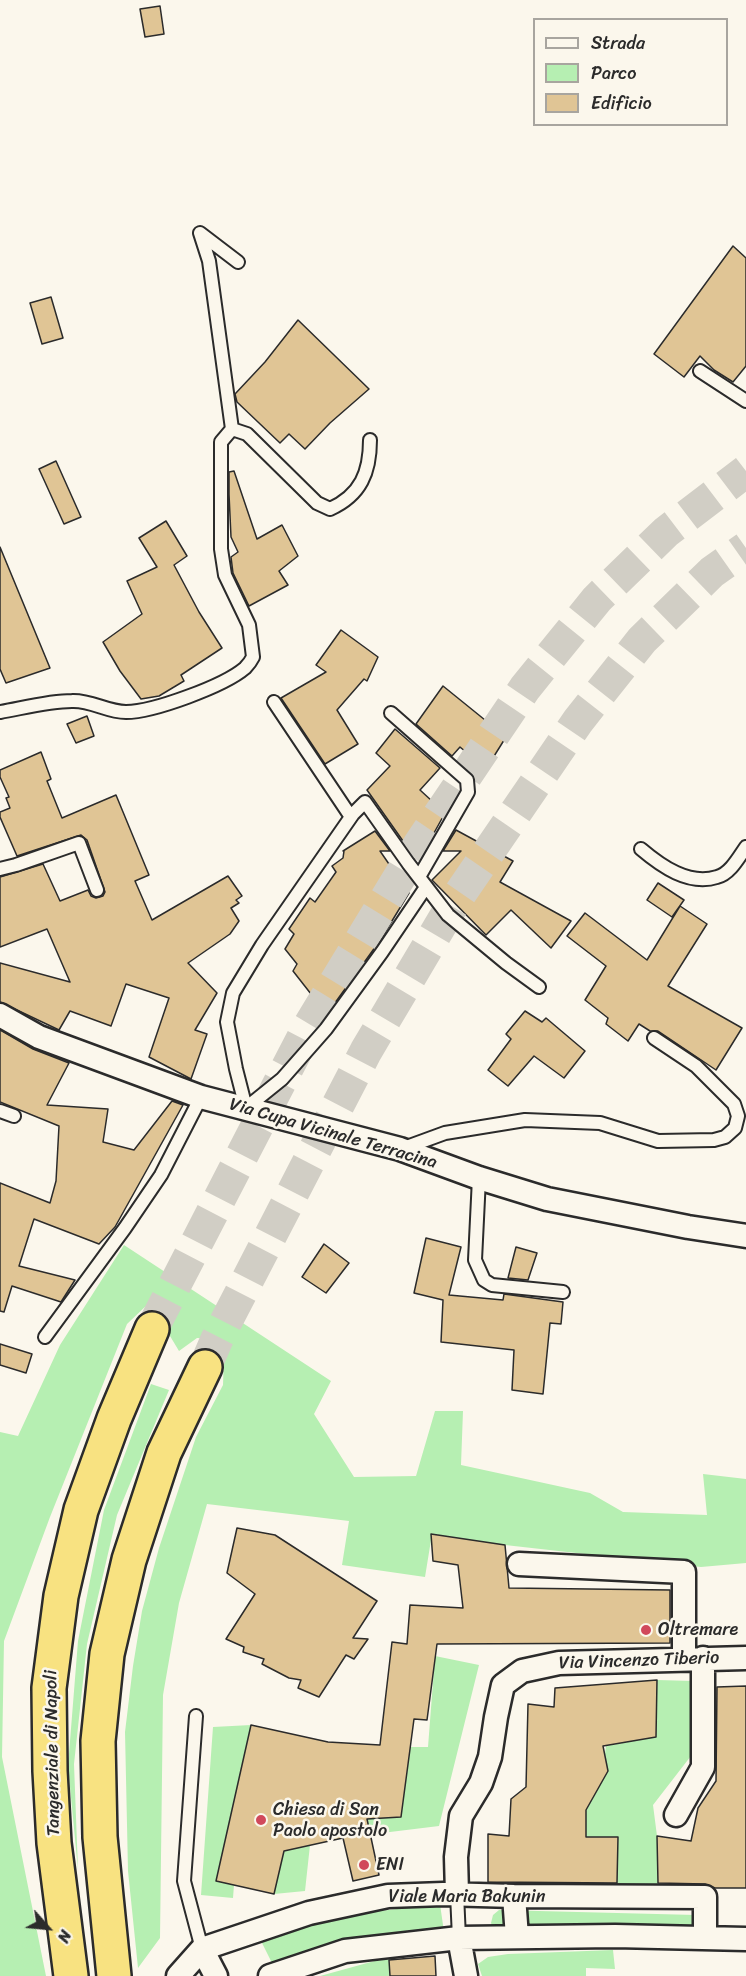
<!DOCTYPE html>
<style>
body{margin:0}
#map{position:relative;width:746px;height:1976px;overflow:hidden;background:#fbf7ec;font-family:Sriracha,sans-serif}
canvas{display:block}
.legend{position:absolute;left:533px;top:18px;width:195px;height:108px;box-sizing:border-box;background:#fbf7ec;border:2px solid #a8a59f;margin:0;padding:8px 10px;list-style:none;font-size:18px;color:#2b2b2b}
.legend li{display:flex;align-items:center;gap:12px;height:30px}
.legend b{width:30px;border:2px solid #a8a59f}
.north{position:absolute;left:18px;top:1898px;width:60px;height:60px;-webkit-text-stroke:4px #fbf7ec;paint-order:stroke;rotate:117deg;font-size:16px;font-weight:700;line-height:24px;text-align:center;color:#2b2b2b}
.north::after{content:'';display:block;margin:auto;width:21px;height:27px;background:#2b2b2b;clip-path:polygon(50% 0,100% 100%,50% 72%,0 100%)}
</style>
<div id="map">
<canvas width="746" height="1976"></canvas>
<ul class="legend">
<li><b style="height:8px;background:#fbf7ec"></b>Strada</li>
<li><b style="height:16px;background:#b6efb2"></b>Parco</li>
<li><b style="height:16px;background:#e0c595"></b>Edificio</li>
</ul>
<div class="north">N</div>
</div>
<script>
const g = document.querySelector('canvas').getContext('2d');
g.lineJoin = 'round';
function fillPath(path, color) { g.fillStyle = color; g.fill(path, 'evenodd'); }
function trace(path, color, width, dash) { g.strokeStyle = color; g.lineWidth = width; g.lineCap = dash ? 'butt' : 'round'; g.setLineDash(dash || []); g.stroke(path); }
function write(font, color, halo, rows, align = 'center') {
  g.font = font + ' Sriracha,sans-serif'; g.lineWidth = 5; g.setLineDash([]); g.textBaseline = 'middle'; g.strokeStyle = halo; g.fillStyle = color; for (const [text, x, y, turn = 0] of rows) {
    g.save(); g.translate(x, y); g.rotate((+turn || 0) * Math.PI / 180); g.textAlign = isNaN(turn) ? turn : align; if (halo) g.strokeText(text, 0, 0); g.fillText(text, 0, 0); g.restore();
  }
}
const green = new Path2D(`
 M124,1245L331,1381L314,1414L354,1477L416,1476L435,1411H463L461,1465L590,1493L623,1512L707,1515L703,1474L746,1479V1563L701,1567L505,1545L432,1534L425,1577L342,1565L349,1521L207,1504L179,1603L163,1695L160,1938L138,1968L128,1871L125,1732L133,1666L142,1611L159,1548L196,1437L223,1385L224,1355L217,1339L197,1338L179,1351L170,1336L159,1313L147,1305L127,1324L50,1517L4,1641L2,1757L46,1976H0V1432L18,1436L60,1345Z
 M151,1384L169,1390L117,1515L87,1644L74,1764L78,1870L68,1766L78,1641L104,1510Z
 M435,1656L479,1665L439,1826L341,1838V1820L401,1817L410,1747H428Z
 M657,1680L693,1681L694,1752L653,1805L657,1836L659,1889L617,1883L618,1837H586V1810L608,1771L605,1754L606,1746L656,1737Z
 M251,1725L216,1881L234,1885L233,1898L201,1895L213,1727Z
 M310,1845L305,1891L274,1894L284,1851Z
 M440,1904L444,1932L353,1940L272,1963L260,1939L345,1915Z
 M499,1910L696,1915L695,1932L493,1927L491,1923L493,1915Z
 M613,1950L615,1969L586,1968V1976H482L478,1964L488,1957L508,1954Z
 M389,1957L390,1976H320Z`);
const building = new Path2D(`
 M160,6L164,34L145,37L140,9Z
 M733,246L746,258V366L733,382L714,370L700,356L684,377L654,354Z
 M51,297L63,338L42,344L30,303Z
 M298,320L369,389L330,423L305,449L289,434L280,443L237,402L235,394L265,362Z
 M56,461L81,517L64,524L39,469Z
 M234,471L257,539L282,525L298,556L279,571L288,585L249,606L233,573L231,557L238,552L231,537L229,494V472Z
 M166,521L187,556L174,565L199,612L222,648L181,675L184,681L159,696L141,699L120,671L103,642L142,614L127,581L157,567L139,538Z
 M0,547L50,668L6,683L0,669Z
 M341,630L378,657L367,681L364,679L337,710L358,744L325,764L281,698L326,672L316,665Z
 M443,686L506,737L486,769L460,747L452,756L416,724Z
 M87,716L94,736L76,743L67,724Z
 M395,729L440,768L420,790L445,813L424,851H410L367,790L390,766L376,753Z
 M41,752L51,779L47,781L62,818L116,795L149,875L135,881L152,920L228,876L242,896L236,900L239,903L231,908L239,921L230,934L188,963L217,993L195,1030L207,1034L191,1079L149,1057L169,998L126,984L111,1026L70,1011L59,1030L0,1002V963L70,982L47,929L0,947V877L43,864L60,901L88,890L91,896L96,898L103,896L105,892L87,840L81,835L17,856L0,817V812L10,808L6,798L9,797L0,777V770Z
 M456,830L513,861L500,882L571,921L551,948L511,910L486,935L432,880L461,851H443Z
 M375,831L390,851H380L409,893L381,939L327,1014L313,1003L311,994L293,971L297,964L285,949L294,934L289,929L310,898L315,902L336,872L332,866L343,858L344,851H343Z
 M658,883L684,900L672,917L647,900Z
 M680,906L707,924L668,986L742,1028L716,1070L658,1031H650L639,1024L628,1041L606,1024L608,1018L585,1000L606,966L567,936L585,913L647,960Z
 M525,1011L542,1022L546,1018L585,1051L564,1078L534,1056L508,1086L488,1070L511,1039L506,1034Z
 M0,1030L33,1049L69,1063L47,1105L108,1109L103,1142L134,1150L172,1101L183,1105L115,1227L99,1244L34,1219L19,1266L75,1280L61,1302L12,1286L4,1312L0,1311V1183L50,1203L56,1181L59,1126L0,1102Z
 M426,1238L461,1247L449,1295L503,1300L504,1294L563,1302L561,1324L550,1323L543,1394L512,1390L514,1350L441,1342L443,1300L414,1293Z
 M324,1244L349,1263L326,1293L302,1277Z
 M516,1247L537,1253L528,1280L508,1278Z
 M0,1344L32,1354L26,1373L0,1365Z
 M237,1528L275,1535L377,1601L353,1638L368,1639L354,1659L346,1655L319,1697L298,1688L301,1680L289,1678L262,1664L264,1659L243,1652L244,1647L226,1639L255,1594L227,1573Z
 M431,1534L505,1545L509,1588L670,1590V1643L437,1644L427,1720L414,1719L401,1817L367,1819L379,1875L353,1881L343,1838L284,1851L274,1894L216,1881L251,1725L328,1742L380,1745L392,1642L407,1644L410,1605L463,1608L458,1565L433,1561Z
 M657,1680L656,1737L603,1746L608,1771L586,1810V1837H618L617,1883L488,1882V1834L509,1836L511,1799L526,1787L528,1704L554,1707L555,1688Z
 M746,1686V1888H715L705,1884L658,1883L657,1836L691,1841L698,1808L716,1781L717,1687Z
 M435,1956L436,1976H390L389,1960Z`);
const highwayTunnel = new Path2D(`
 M152,1329L309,1026L419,845L525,688L597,599L666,532L746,471
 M205,1367L217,1339L366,1051L453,904L578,721L642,640L712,572L746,548`);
const lane = new Path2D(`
 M700,371L746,401
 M232,429L209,261L200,233L238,262
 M274,702L351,817
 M0,712C23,708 49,701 72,701C91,700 107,712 126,712C153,712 224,686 245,668C248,665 251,661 253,657L249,625L225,575L221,549V442L232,429L247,434L317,503L330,509C361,495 370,472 370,440
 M391,713L467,780L468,792L419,877
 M641,849C661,866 689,886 717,877C730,874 739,857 746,847
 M0,869L16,865L79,843L97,890
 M426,887L382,952L326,1029L282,1079L246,1108L236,1069L227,1022L233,993L262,945L353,814L365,802L408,863L448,915L506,963L539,987
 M0,1111L14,1116
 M404,1148L445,1133L525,1120L600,1123L658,1141L714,1140L725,1137L735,1128L738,1116L734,1104L696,1066L654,1038
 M479,1178L475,1260L484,1280L492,1285L563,1292
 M45,1337L125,1228L161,1175L201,1097
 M196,1716L184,1881L202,1949
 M457,1894L459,1938`);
const street = new Path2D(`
 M0,1015L39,1037L201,1097L400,1149L479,1178L547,1199L688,1227L746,1236
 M519,1564L684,1572V1659
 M676,1815L703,1767V1658
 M457,1894L456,1857L461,1816L481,1783L490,1757L496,1717L503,1685L522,1671L559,1663L746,1658
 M514,1896L517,1937
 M459,1938L466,1976
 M202,1949L216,1976
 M178,1976L202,1949L309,1913L388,1896L443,1894L514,1896L705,1897V1938
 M270,1976L345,1951L459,1938L615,1936L746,1939`);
const highway = new Path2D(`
 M71,1976L54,1843L50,1771L49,1688L61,1596L81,1510L114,1419L152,1329
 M114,1976L100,1837L98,1741L107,1654L129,1560L164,1453L205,1367`);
const markers = [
 [646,1630,6,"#d1495b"],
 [261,1820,6,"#d1495b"],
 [364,1865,6,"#d1495b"]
];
const streetNames = [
 ["Via Cupa Vicinale Terracina",333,1134,16],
 ["Via Vincenzo Tiberio",639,1661,-2],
 ["Tangenziale di Napoli",53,1753,-91],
 ["Viale Maria Bakunin",467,1897]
];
const poiNames = [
 ["Oltremare",658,1630],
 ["Chiesa di San",273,1810],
 ["Paolo apostolo",273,1831],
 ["ENI",376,1865]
];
fillPath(green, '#b6efb2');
fillPath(building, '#e0c595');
trace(building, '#2b2b2b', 1.5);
trace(highwayTunnel, '#d1cec5', 33, [33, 16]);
trace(lane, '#2b2b2b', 16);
trace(street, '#2b2b2b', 27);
trace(highway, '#2b2b2b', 38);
trace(lane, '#fbf7ec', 12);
trace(street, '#fbf7ec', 22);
trace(highway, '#f8e281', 33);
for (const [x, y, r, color] of markers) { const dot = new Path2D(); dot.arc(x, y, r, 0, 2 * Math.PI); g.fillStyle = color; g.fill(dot); trace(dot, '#fbf7ec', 2); }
write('18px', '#2b2b2b', '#fbf7ec', streetNames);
write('18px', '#2b2b2b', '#fbf7ec', poiNames, 'left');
</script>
